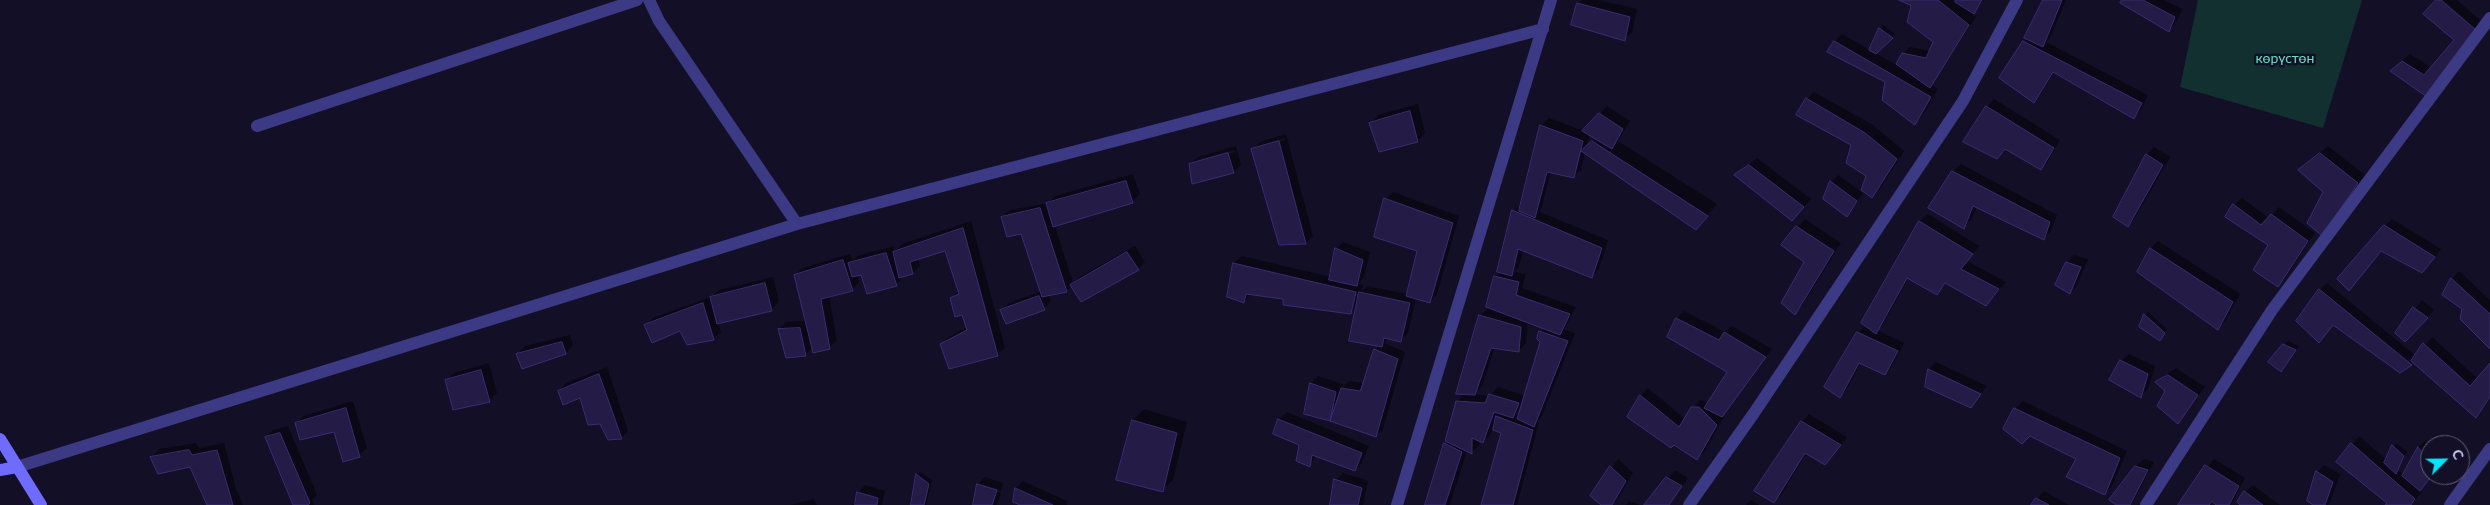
<!DOCTYPE html>
<meta charset="utf-8">
<style>
body{margin:0}
#map{position:relative;width:2490px;height:505px;overflow:hidden;background:#130f26;font-family:Lato,sans-serif}
canvas{display:block}
.north{position:absolute;left:2420px;top:435px;width:50px;height:50px;box-sizing:border-box;background:#130f26;border:1px solid #625e7d;border-radius:50%;rotate:67deg;font-size:14px;font-weight:700;line-height:20px;text-align:center;color:#d9d4ff}
.north::after{content:'';display:block;margin:auto;width:18px;height:22px;background:#00e5ff;clip-path:polygon(50% 0,100% 100%,50% 72%,0 100%)}
</style>
<div id="map">
<canvas width="2490" height="505"></canvas>
<div class="north">С</div>
</div>
<script>
const g = document.querySelector('canvas').getContext('2d');
g.lineJoin = 'round';
function fillPath(path, color) { g.fillStyle = color; g.fill(path, 'evenodd'); }
function trace(path, color, width, dash) { g.strokeStyle = color; g.lineWidth = width; g.lineCap = dash ? 'butt' : 'round'; g.setLineDash(dash || []); g.stroke(path); }
function write(font, color, halo, rows, align = 'center') {
  g.font = font + ' Lato,sans-serif'; g.lineWidth = 5; g.setLineDash([]); g.textBaseline = 'middle'; g.strokeStyle = halo; g.fillStyle = color; for (const [text, x, y, turn = 0] of rows) {
    g.save(); g.translate(x, y); g.rotate((+turn || 0) * Math.PI / 180); g.textAlign = isNaN(turn) ? turn : align; if (halo) g.strokeText(text, 0, 0); g.fillText(text, 0, 0); g.restore();
  }
}
const green = new Path2D(`
 M2198,0H2362L2323,128L2180,87Z`);
const shadow = new Path2D(`
 M1582,0H1599L1637,9L1632,32L1624,39L1578,4Z
 M1902,0H1953L1956,2L1957,0H1984L1972,14L1976,17L1931,85L1938,89L1922,116L1915,123L1887,81L1835,42L1842,34L1870,50L1883,25L1895,34L1875,53L1897,65L1903,54L1910,47L1931,51L1935,42L1913,6Z
 M2044,0H2066L2050,38L2046,42L2148,95L2141,110L2134,117L2054,72L2041,94L2033,102L2024,42L2028,38Z
 M2123,0H2164L2182,9L2176,23L2169,30Z
 M2438,0H2457L2482,22L2434,88L2399,63L2410,54L2432,68L2455,40Z
 M1814,92L1873,125L1904,151L1880,189L1872,196L1867,175L1853,145L1807,99Z
 M1994,99L2060,140L2048,161L2041,169L2006,148L1997,158L1987,107Z
 M1418,104L1425,133L1418,141L1380,150L1371,123L1378,115Z
 M1607,106L1630,121L1618,141L1717,204L1706,217L1585,152L1581,170L1573,177L1551,172L1540,212L1608,240L1599,269L1592,276L1523,250L1519,267L1514,272L1526,274L1522,288L1576,307L1564,330L1575,333L1541,418L1537,422H1539L1517,505H1483L1502,432L1493,428L1490,435L1483,442L1479,440V445L1472,452L1467,450L1450,505H1427L1445,444L1448,441L1457,401L1465,393L1480,316L1489,307L1495,277L1500,272L1513,211L1522,204L1541,126L1549,118L1584,131ZM1590,134L1596,138L1586,148ZM1528,322L1544,328L1541,332V341L1525,396L1498,387L1490,396L1474,394L1482,386L1495,347L1519,351L1526,343ZM1522,408L1519,415L1516,413Z
 M1286,134L1313,236L1306,243L1252,150L1260,142ZM1285,138V140L1259,148V146Z
 M1236,146L1241,164L1234,172L1193,182L1190,164L1198,157ZM1234,150L1235,152L1197,163V160Z
 M2328,146L2365,175L2329,227L2325,191L2300,170Z
 M2154,147L2170,157L2135,218L2127,226L2114,216L2147,155Z
 M1757,158L1811,199L1799,212L1736,175Z
 M1961,164L2057,215L2051,231L2044,238L1977,206L1971,220L1963,227L1953,172Z
 M1133,174L1140,194L1132,202L1055,226L1073,283L1079,277L1135,246L1145,262L1138,269L1072,286L1066,291L1049,295L1051,301L1044,309L1002,310L1009,303L1042,291L1021,233L1002,217L1010,210L1048,203L1055,196Z
 M1838,175L1863,193L1847,215L1831,182Z
 M1393,192L1459,216L1437,294L1430,302L1416,298L1408,333L1400,341L1389,338L1384,343L1405,352L1383,429L1376,436L1305,413L1311,383L1318,376L1343,384L1342,388L1349,381L1364,383L1375,350L1379,346L1357,306L1351,313L1284,298L1251,294L1244,302L1234,263L1242,256L1331,277L1336,249L1343,242L1370,252L1364,277L1358,284L1363,285L1362,291L1367,286L1408,294L1418,250L1385,199Z
 M2242,198L2269,218L2279,207L2315,233L2285,278L2278,286L2270,245L2234,205Z
 M1928,214L1979,246L1967,261L2006,282L1993,297L1947,283L1937,293L1909,277L1883,325L1877,330L1904,343L1892,366L1885,374L1861,362L1847,389L1840,396L1826,387L1858,333L1866,325L1863,323L1920,221Z
 M1805,219L1841,243L1802,306L1795,314L1806,261L1783,245Z
 M2392,219L2441,249L2429,264L2382,250L2349,289L2385,226Z
 M971,221L1005,348L997,355L941,344L949,337L967,327L963,313L951,298L959,291L945,250L918,258L920,266L913,273L903,276L896,285L862,274L857,275L859,282L852,290L829,296L837,340L829,348L813,347L806,354L779,330L786,322L806,321L795,275L803,268L850,254L853,261L857,256L894,246L895,251L902,244Z
 M2158,241L2240,294L2225,321L2217,328L2138,272L2151,248Z
 M2074,255L2088,259L2077,285L2070,293L2067,263Z
 M2459,271L2490,300V348L2463,308L2444,294L2452,279Z
 M773,277L779,302L771,310L718,322L721,332L713,339L681,329L646,325L653,318L711,297L719,290Z
 M2327,283L2416,356L2432,337L2478,379L2490,365V399L2483,409L2476,416L2414,361L2411,364L2334,324L2319,341L2320,290Z
 M2422,300L2434,310L2405,341L2396,333Z
 M1684,311L1725,332L1732,326L1772,349L1722,415L1724,417L1705,451L1697,459L1629,417L1641,395L1648,388L1685,419L1700,400L1709,403L1729,372L1669,336L1677,318Z
 M2148,312L2167,329L2163,336L2145,315Z
 M570,335L573,345L566,353L523,368L517,354L525,346Z
 M2288,341L2299,346L2281,371L2269,362Z
 M2129,354L2155,366L2148,389L2141,396L2121,361Z
 M1936,362L1987,386L1971,406L1929,369Z
 M489,363L497,393L489,401L447,380L454,373Z
 M607,367L628,431L621,438L600,422L581,396L559,391L566,383Z
 M2176,368L2205,387L2177,422L2167,391L2156,382Z
 M353,401L367,448L359,455L335,430L296,423L304,416Z
 M2023,401L2127,451L2112,486L2105,494L2078,459L2015,409Z
 M1144,409L1187,422L1173,480L1162,490L1133,420Z
 M1287,412L1369,446L1362,463L1354,470L1317,455L1309,465L1300,444L1275,433L1279,419Z
 M1809,414L1847,437L1832,456L1807,452L1782,494L1774,502L1802,422Z
 M288,426L317,495L312,500L314,505H294L266,437L273,430Z
 M2359,436L2387,460L2396,443L2407,452L2398,470L2404,475L2419,447L2426,440L2430,446V475H2433L2420,489L2422,491L2412,505H2387L2389,502L2338,462Z
 M196,443L199,448L224,443L236,489L243,505H210L191,466L152,457L159,449Z
 M1618,459L1633,473L1616,502L1613,505H1603L1592,496Z
 M2144,459L2154,462L2132,504L2118,505L2136,466Z
 M2214,459L2245,478L2232,503L2230,505H2218L2213,501L2210,505H2179Z
 M2324,465L2340,474L2330,503L2327,505H2315L2317,472Z
 M1675,470L1688,478L1669,505H1646Z
 M920,472L932,480L926,505H912L917,475Z
 M1343,473L1368,481L1363,505H1332L1336,480Z
 M985,477L1003,483L1001,491L982,484V487L1001,493L997,505H974L978,484Z
 M1023,481L1067,501V505H1024L1014,501L1016,488Z
 M865,485L885,491L882,505H852L856,501L858,493Z
 M2253,485L2280,505H2241L2245,492Z
 M2044,491L2069,505H2033Z
 M814,499L817,505H790Z
 M1751,500L1759,505H1746Z
 M1629,501L1640,505H1626Z`);
const building = new Path2D(`
 M1899,0H1938L1969,25L1930,88L1896,64L1902,53L1926,58L1933,42L1907,22L1911,6Z
 M1956,0H1982L1974,14L1955,2Z
 M2043,0H2062L2043,47L2024,38Z
 M2122,0H2143L2175,17L2169,32L2120,3Z
 M2436,0H2441L2476,30L2427,97L2390,71L2402,61L2424,75L2454,40L2423,14Z
 M1577,3L1630,17L1625,41L1571,25Z
 M1879,28L1893,38L1876,54L1869,50Z
 M1834,41L1931,97L1915,125L1882,100L1885,82L1827,52Z
 M2023,41L2142,103L2134,119L2053,72L2034,103L1999,78Z
 M1806,98L1865,133L1897,159L1872,198L1861,190L1866,176L1846,163L1851,145L1796,115Z
 M1986,106L2054,148L2041,170L2005,149L1997,159L1963,142Z
 M1410,111L1418,142L1379,152L1369,123Z
 M1599,113L1623,129L1612,149L1582,131Z
 M1540,125L1583,141L1574,178L1547,172L1535,218L1519,211Z
 M1279,141L1306,244L1279,245L1251,149Z
 M1592,141L1708,216L1696,230L1581,151Z
 M1228,153L1234,173L1192,184L1189,164Z
 M2320,153L2358,183L2322,236L2307,223L2323,192L2298,170Z
 M2146,154L2163,165L2128,227L2113,217Z
 M1749,165L1804,207L1792,221L1734,175Z
 M1952,171L2050,222L2044,240L1973,206L1964,229L1928,208Z
 M1126,181L1133,203L1053,227L1046,203Z
 M1830,181L1857,201L1847,217L1823,199Z
 M1384,198L1453,223L1430,303L1406,296L1417,251L1374,237Z
 M2233,204L2261,225L2271,214L2308,241L2278,287L2253,270L2268,245L2225,217Z
 M1040,208L1067,292L1042,297L1021,234L1007,237L1001,217Z
 M1512,210L1602,248L1592,278L1518,249L1512,276L1497,272Z
 M1919,221L1973,254L1961,269L1999,289L1986,306L1945,283L1937,295L1907,278L1876,334L1861,323Z
 M2384,225L2435,257L2422,273L2381,251L2349,291L2337,279Z
 M1796,226L1834,251L1795,315L1781,303L1804,262L1781,245Z
 M963,228L998,356L949,369L940,344L967,330L962,315L955,317L950,298L959,294L945,251L910,262L913,274L899,278L893,252Z
 M1335,248L1363,260L1357,286L1329,280Z
 M2150,248L2233,302L2218,330L2137,272Z
 M1127,252L1139,270L1081,302L1070,285Z
 M886,253L897,286L867,294L861,275L852,277L848,263Z
 M843,260L853,291L821,299L830,349L813,353L794,275Z
 M2066,262L2081,267L2070,294L2055,285Z
 M1233,263L1356,292L1351,314L1283,305V299L1246,294L1244,303L1227,297Z
 M1494,276L1519,282L1516,295L1570,314L1560,335L1486,307Z
 M2451,278L2490,314V349L2460,319L2462,309L2442,295Z
 M765,283L772,311L717,324L710,297Z
 M2319,289L2412,365L2400,373L2333,325L2319,343L2296,321Z
 M1359,292L1410,303L1401,342L1384,338L1382,347L1349,341Z
 M1039,296L1045,310L1006,324L1000,310Z
 M703,303L714,340L687,345L680,331L652,343L644,325Z
 M2413,307L2428,318L2405,342L2395,333Z
 M2144,314L2165,333L2160,341L2139,327Z
 M1479,315L1521,327L1519,352L1491,348L1475,395L1456,394Z
 M1676,318L1719,340L1724,332L1766,357L1722,417L1704,408L1727,372L1667,337Z
 M800,328L806,356L786,358L778,329Z
 M1539,331L1568,341L1534,427L1517,419L1540,342L1537,339Z
 M1857,332L1898,351L1885,375L1859,363L1840,398L1824,387Z
 M562,342L566,354L522,369L516,354Z
 M2423,343L2470,386L2490,363V397L2476,418L2411,361Z
 M2283,344L2296,350L2281,372L2268,362Z
 M1374,349L1398,359L1376,437L1330,421L1341,388L1360,391Z
 M2120,360L2148,374L2141,398L2109,380Z
 M1928,369L1981,394L1971,408L1925,387Z
 M481,370L490,402L453,410L445,380Z
 M599,374L622,439L608,440L600,424L588,425L580,398L563,405L558,391Z
 M2168,375L2198,395L2178,424L2157,406L2165,391L2155,382Z
 M1310,383L1336,392L1330,421L1304,414Z
 M1489,394L1519,403L1513,418L1494,412L1483,443L1472,438V454L1445,441L1456,401L1485,403Z
 M1640,395L1679,427L1691,407H1699L1717,425L1697,460L1674,445L1671,448L1627,417Z
 M346,408L360,457L343,462L334,432L300,440L295,423Z
 M2014,408L2120,458L2105,495L2066,477L2076,459L2030,436L2022,444L2003,429Z
 M1496,416L1533,430L1513,505H1481L1501,433L1493,430Z
 M1278,419L1362,453L1355,471L1312,455L1310,467L1296,461L1299,445L1273,434Z
 M1132,420L1177,433L1163,492L1116,480Z
 M1801,421L1841,445L1825,465L1805,453L1774,503L1754,491Z
 M280,433L310,503L308,505H293L265,437Z
 M1444,443L1462,452L1445,505H1425Z
 M2351,443L2415,499L2411,505H2385L2387,503L2336,462Z
 M2392,445L2404,456L2396,474L2384,463Z
 M2418,447L2424,455L2430,458L2432,475L2420,491L2402,476Z
 M189,450L192,455L217,450L233,505H207L190,467L158,474L150,457Z
 M2205,465L2239,486L2229,505H2216L2212,501L2209,505H2178Z
 M1610,466L1626,481L1612,505H1601L1590,496Z
 M2135,466L2148,470L2130,505H2116L2109,500Z
 M2316,471L2333,482L2325,505H2313L2307,501Z
 M916,474L929,484L924,505H911Z
 M1666,477L1682,486L1669,505H1644Z
 M1334,479L1362,488L1358,505H1330Z
 M977,484L997,490L992,505H973Z
 M1015,488L1053,505H1020L1013,502Z
 M2244,491L2263,505H2240L2237,502Z
 M857,492L878,498L877,505H855Z
 M2036,498L2049,505H2031Z`);
const street = new Path2D(`
 M649,0L659,21L797,224
 M257,126L637,0
 M17,467L797,224L1543,29
 M1397,505L1551,0
 M1689,505L1754,413L1963,101L2017,0
 M2146,505L2272,310L2490,18
 M2450,505L2490,449`);
const secondary = new Path2D(`
 M0,439L41,505
 M0,470L17,467`);
const parkNames = [
 ["көрүстөн",2285,58]
];
fillPath(green, '#12302f');
fillPath(shadow, '#0007');
fillPath(building, '#241b47');
trace(building, '#3b2d73', 1);
trace(street, '#3d3a85', 12);
trace(secondary, '#6f6bff', 12);
write('14px', '#5fe0c0', '#130f26', parkNames);
</script>
